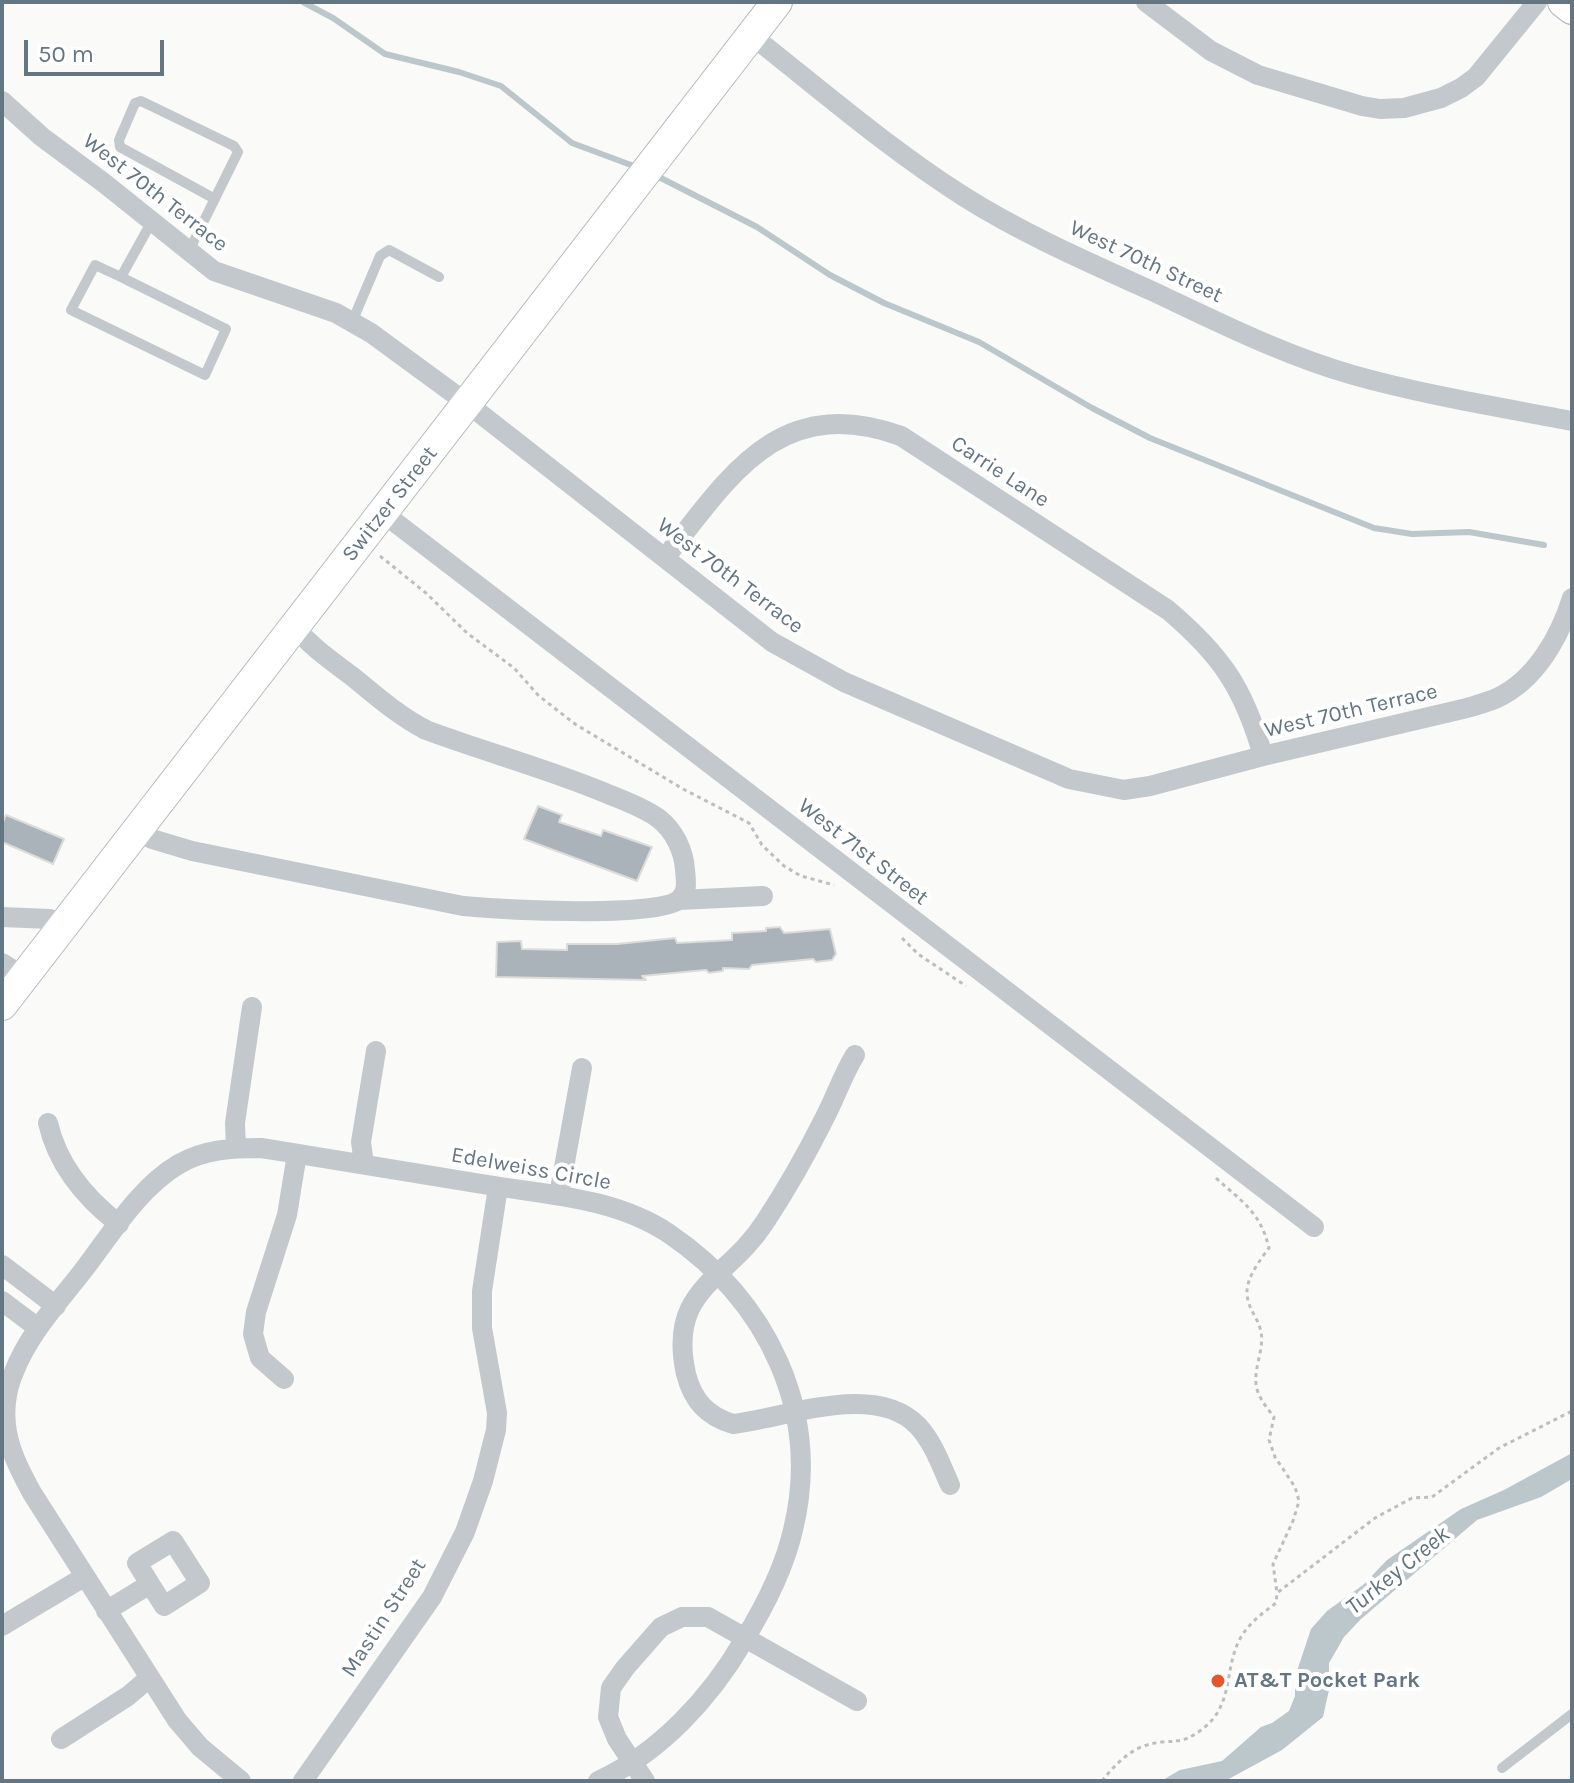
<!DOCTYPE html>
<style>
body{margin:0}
#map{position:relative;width:1574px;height:1783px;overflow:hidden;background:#fafaf8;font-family:Karla,sans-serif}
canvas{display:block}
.frame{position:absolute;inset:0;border:4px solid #657683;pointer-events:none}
.scale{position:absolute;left:24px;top:40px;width:140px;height:36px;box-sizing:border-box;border:4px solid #657683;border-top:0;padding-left:10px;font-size:24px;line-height:28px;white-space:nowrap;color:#657683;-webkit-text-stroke:6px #fff;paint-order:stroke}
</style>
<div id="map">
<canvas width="1574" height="1783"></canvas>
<div class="frame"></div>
<div class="scale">50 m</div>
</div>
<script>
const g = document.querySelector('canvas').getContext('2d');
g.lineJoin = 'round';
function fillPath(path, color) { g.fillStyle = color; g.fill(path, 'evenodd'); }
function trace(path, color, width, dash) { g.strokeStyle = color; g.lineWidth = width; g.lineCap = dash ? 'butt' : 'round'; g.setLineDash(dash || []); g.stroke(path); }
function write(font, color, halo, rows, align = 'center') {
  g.font = font + ' Karla,sans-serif'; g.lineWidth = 8; g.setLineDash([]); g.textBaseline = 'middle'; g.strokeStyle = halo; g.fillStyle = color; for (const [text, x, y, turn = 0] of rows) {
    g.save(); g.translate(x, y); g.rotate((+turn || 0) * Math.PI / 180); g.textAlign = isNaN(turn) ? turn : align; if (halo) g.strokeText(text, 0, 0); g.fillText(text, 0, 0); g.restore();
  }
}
const water = new Path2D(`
 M1572,1453V1479L1541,1497L1477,1520L1361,1619L1344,1637L1329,1663V1690L1323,1717L1282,1750L1225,1781H1161L1180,1770L1222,1761L1261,1727L1272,1723L1289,1711L1295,1696V1677L1311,1629L1327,1611L1363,1585L1387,1560L1461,1509L1504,1490Z`);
const stream = new Path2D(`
 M303,2L333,18L385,54L459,72L501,86L572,143L639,168
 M653,174L757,227L830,275L884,303L979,342L1092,408L1150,438L1374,528L1412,534L1469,532L1544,545`);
const building = new Path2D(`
 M538,806L562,815L559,822L601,836L603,830L652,847L637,881L524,839Z
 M6,815L64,839L53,864L2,842V825Z
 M780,927L784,933L830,929L836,954L832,960L816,962L813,959L752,965L749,969L723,968V971L709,973L706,970L642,976L646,980L496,977L497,942L521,941L522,949L567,950V944H617L675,938L677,943L732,940V933L766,931V928Z`);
const path = new Path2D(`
 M380,556L426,593L467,633L514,668L539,696L575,724L683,789L749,823L762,845L784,866L801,876L834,885
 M902,938L918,954L966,986
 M1216,1178C1242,1202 1260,1211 1269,1248C1260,1260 1247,1277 1247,1292C1247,1307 1256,1315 1260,1328C1266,1346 1254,1365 1256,1384C1257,1396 1267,1408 1274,1417L1269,1440L1275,1457L1295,1487L1299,1501L1293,1521L1273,1564L1277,1593
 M1102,1781C1113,1767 1127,1752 1144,1746C1171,1736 1178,1750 1206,1726C1234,1702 1224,1666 1241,1637C1250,1622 1263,1613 1276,1603L1277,1593L1375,1518L1412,1498L1432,1497L1499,1448L1572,1411`);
const lane = new Path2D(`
 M189,251L238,152L234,146L141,101L135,103L119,140L120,147L215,199
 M121,277L226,329L205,375L71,310L95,265L121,277L152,221
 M352,322L380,256L389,250L439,277
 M1502,1768L1572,1714`);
const street = new Path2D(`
 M1146,2L1211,51L1258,75L1362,106L1380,109L1404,108L1441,98L1461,88L1476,77L1537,2
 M751,35C821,90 889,149 963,196C1023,234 1088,262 1152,291C1218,322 1283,355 1353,375C1424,395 1499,407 1572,421
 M2,101L42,137L104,183L214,271L336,313L371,333L468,404L772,642L844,682L1069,779L1124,790L1150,786L1263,756L1467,708C1477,705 1488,702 1497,698C1536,680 1560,636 1572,598
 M383,513L1314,1227
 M665,558C731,474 780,393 901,436L1168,610C1221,655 1244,688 1263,756
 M137,830L152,839L192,851L463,906C496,909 659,919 680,899C688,891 686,881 685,870C684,851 674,830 658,818C641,806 622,800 603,792C545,768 485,752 426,730C399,716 376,696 353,677C332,661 311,647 295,627
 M679,900L763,896
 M2,917L50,919L62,927
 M2,963L24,977
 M855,1055C842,1076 835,1099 823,1121C806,1155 786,1190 765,1222C727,1281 667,1288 686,1374C693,1401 707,1416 733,1424C786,1418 875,1381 918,1426C933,1442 941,1465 950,1485
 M48,1123C58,1166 85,1198 119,1224
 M236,1148L235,1123L252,1007
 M364,1164L361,1142L376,1051
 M559,1195L582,1068
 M2,1265L56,1306
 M2,1301L38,1328
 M284,1379L260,1358L253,1334L256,1312L287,1215L297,1154
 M106,1611L150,1584L164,1606L200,1583L173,1541L137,1563L150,1584
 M2,1626L84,1577
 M61,1739L128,1696L148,1679
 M241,1781L200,1747L177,1720L32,1493C16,1464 2,1436 6,1402C7,1393 10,1381 14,1372C28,1335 58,1303 82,1272C110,1236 138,1188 179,1164C205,1149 233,1148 261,1148C337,1160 413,1173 488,1185C549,1195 615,1198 668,1233C767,1300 822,1411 793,1530C784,1569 765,1606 744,1640C711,1697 660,1753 598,1781
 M303,1781L432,1597L465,1532L483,1481L496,1430L497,1413L482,1328V1291L498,1187
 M645,1781L617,1739L608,1717L611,1688L625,1668L661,1627L682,1617H708L857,1701`);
const secondary = new Path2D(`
 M1563,2L1572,9
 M2,1005L777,2`);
const markers = [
 [1218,1681,8,"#e4572e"]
];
const streetNames = [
 ["West 70th Terrace",155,193,38],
 ["West 70th Street",1146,262,25],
 ["Carrie Lane",1000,472,33],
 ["Switzer Street",390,504,-52],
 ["West 70th Terrace",730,576,37],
 ["West 70th Terrace",1351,711,-13],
 ["West 71st Street",863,852,38],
 ["Edelweiss Circle",531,1169,10],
 ["Mastin Street",384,1618,-57]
];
const poiNames = [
 ["AT&T Pocket Park",1234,1681]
];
const waterNames = [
 ["Turkey Creek",1398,1571,-39]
];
fillPath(water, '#bbc7cb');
trace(stream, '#bbc7cb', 6);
fillPath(building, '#aab3b9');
trace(building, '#dcdcda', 2);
trace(secondary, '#b3babf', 32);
trace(path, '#bbbfc2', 3, [4, 4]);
trace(lane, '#c3c8cc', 10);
trace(street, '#c3c8cc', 20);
trace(secondary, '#fff', 30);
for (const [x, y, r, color] of markers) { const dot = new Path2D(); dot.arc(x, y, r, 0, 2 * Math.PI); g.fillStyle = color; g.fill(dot); trace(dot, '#fff', 3); }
write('22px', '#657683', '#fff', streetNames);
write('bold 22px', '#657683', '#fff', poiNames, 'left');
write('italic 24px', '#60757c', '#fff', waterNames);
</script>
